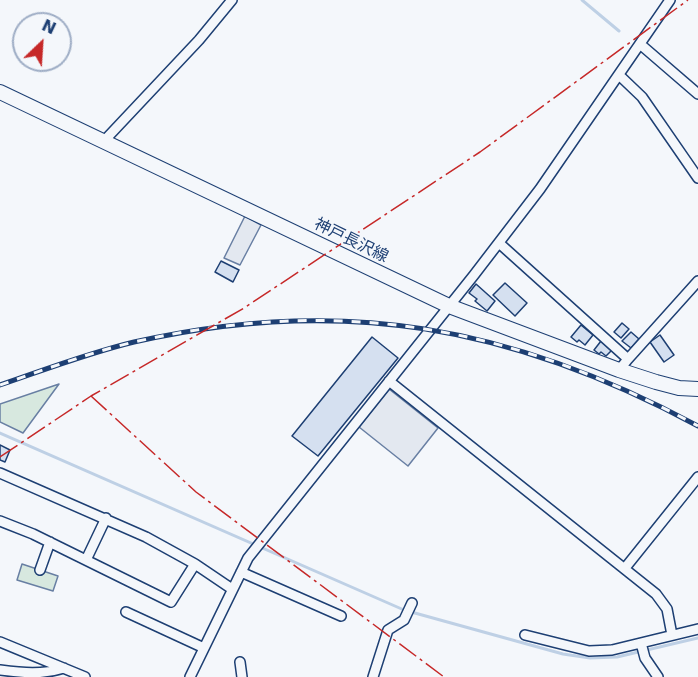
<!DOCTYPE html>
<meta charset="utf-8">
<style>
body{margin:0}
#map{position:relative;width:698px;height:677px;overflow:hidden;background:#f4f7fb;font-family:"DejaVu Sans",sans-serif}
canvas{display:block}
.north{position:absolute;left:12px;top:12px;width:60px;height:60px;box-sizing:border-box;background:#f4f7fb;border:2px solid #9eadc5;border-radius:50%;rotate:25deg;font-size:16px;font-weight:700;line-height:24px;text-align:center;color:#1d3f73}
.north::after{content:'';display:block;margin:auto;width:21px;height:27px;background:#c62828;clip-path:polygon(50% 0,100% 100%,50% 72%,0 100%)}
</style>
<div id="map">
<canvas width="698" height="677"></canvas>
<div class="north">N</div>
</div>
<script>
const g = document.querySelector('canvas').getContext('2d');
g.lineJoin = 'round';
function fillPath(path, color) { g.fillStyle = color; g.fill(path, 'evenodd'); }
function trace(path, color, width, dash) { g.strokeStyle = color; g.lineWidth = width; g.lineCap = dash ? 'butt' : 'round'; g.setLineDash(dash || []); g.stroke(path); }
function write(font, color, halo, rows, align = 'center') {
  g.font = font + ' "DejaVu Sans","Noto Sans JP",sans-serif'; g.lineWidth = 4.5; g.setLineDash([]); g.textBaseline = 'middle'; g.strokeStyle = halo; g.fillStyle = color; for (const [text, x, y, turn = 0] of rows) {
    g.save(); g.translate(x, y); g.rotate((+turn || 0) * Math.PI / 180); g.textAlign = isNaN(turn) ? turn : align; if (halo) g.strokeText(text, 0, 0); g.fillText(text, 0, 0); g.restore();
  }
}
const green = new Path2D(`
 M59,384L23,433L0,422V404Z
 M22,564L58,576L53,591L17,580Z`);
const parking = new Path2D(`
 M245,216L261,225L240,265L224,258Z
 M389,389L438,428L408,466L359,427Z`);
const stream = new Path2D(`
 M582,0L619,31
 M0,433L404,610L563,654L590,658L617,657L698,638`);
const building = new Path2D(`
 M221,261L239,270L233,282L215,272Z
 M505,283L527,303L515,316L493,295Z
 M476,284L495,301L487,311L475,301L477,299L469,293Z
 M622,323L629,329L621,338L614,332Z
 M581,325L593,335L585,345L579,340L577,342L571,337Z
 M631,332L639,339L631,348L622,341Z
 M660,335L674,355L664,362L650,342Z
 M372,337L398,358L318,456L292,436Z
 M601,341L612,350L606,356L601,352L599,354L594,350Z
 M0,445L10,450L5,462L0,460Z`);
const street = new Path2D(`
 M640,44L698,94
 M619,75L642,97L698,178
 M103,142L199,40L232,0
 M499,243L628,359L619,370
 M628,359L698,281
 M389,381L656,594L667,609L672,635
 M0,473L146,537L195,564L232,589
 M0,521L33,534L171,602L195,564
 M86,560L106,518
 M625,568L698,477
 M40,570L50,542
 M241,572L341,616
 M126,612L204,648
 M525,635L589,651L612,650L698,629
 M0,642L85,677
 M641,643L645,658L658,677
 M240,662L242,677
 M0,670C23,673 42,675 64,668
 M190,677L248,558L474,275L540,189L670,0
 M373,677L388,630L404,620L412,603`);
const primary = new Path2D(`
 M0,92L449,306L619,370L656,382L679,388L698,389`);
const rail = new Path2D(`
 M0,385C44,370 88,353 134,342C342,295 512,326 698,426`);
const power = new Path2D(`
 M91,396L196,492L444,677
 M0,457L91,396L244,308L480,152L688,0`);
const streetNames = [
 ["神戸長沢線",351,241,26]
];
fillPath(green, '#d7e8df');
trace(green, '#687fa3', 1.5);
fillPath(parking, '#e3e8f0');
trace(parking, '#687fa3', 1.5);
trace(stream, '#bed0e5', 3);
fillPath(building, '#d5e0f0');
trace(building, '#1d3f73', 1.5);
trace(street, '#1d3f73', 12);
trace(primary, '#1d3f73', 16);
trace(street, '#f4f7fb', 9);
trace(primary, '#f4f7fb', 14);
trace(rail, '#1d3f73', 5);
trace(rail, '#f4f7fb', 3, [9]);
trace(power, '#c62828', 1.5, [21, 4.5, 3, 4.5]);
write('16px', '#1d3f73', '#f4f7fb', streetNames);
</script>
